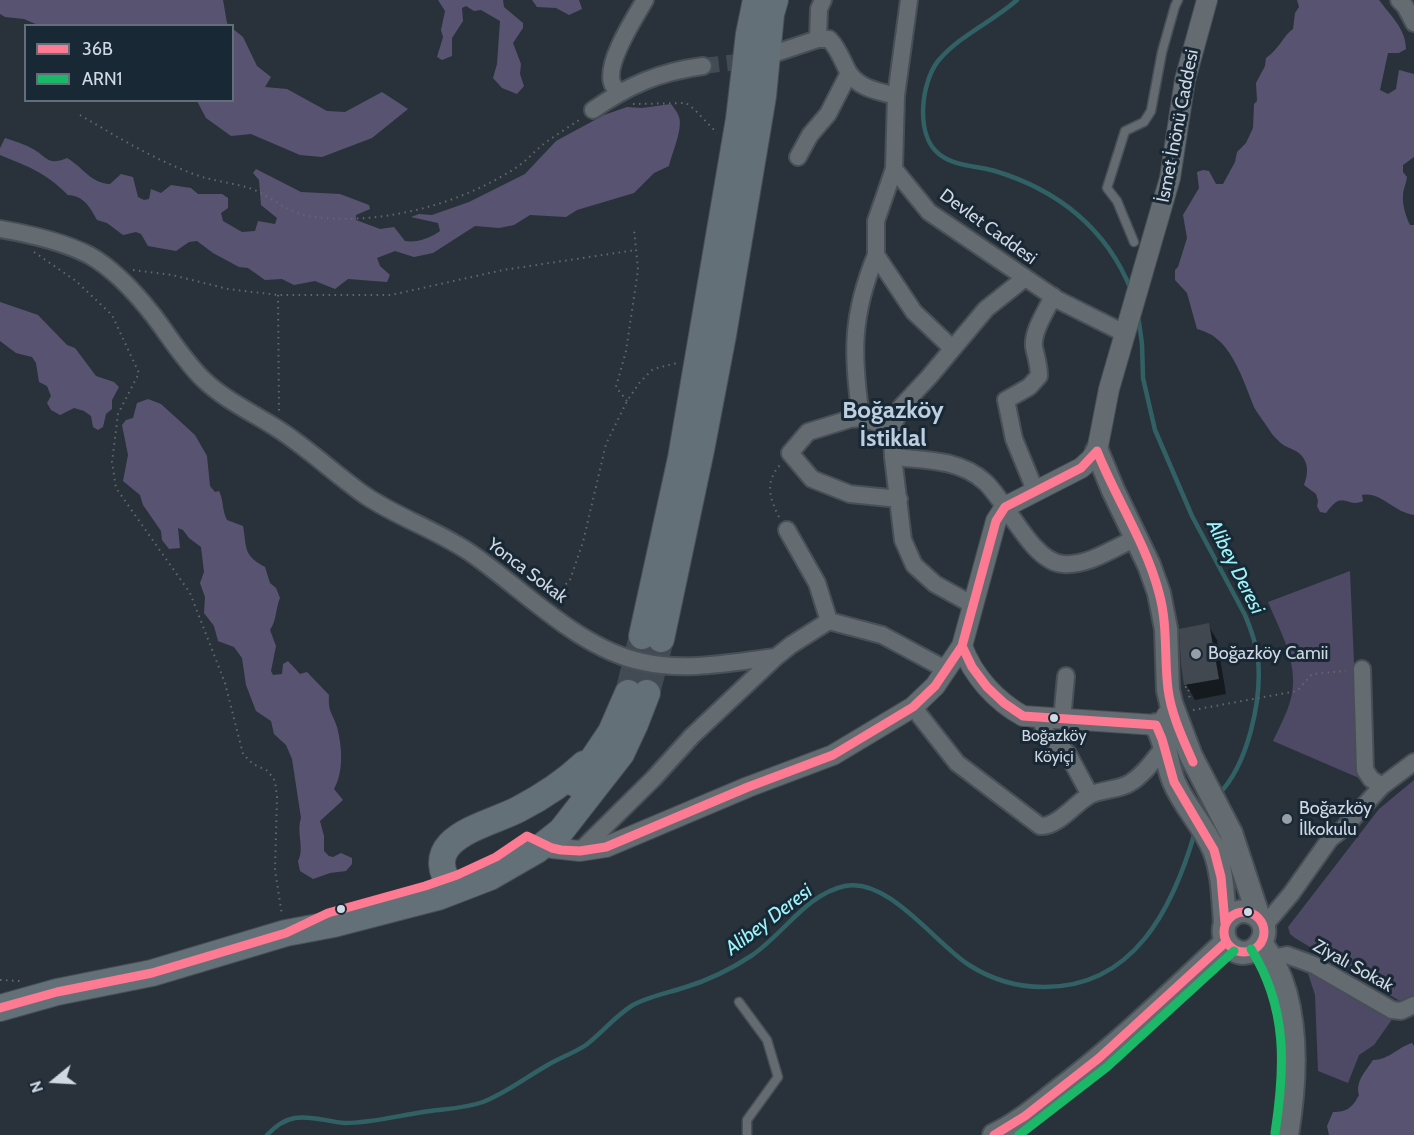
<!DOCTYPE html>
<meta charset="utf-8">
<style>
body{margin:0}
#map{position:relative;width:1414px;height:1135px;overflow:hidden;background:#29323a;font-family:Cabin,sans-serif}
canvas{display:block}
.legend{position:absolute;left:24px;top:24px;width:210px;height:78px;box-sizing:border-box;background:#192835;border:2px solid #626f7b;margin:0;padding:8px 10px;list-style:none;font-size:18px;color:#d0d9e3}
.legend li{display:flex;align-items:center;gap:12px;height:30px}
.legend b{width:30px;border:2px solid #626f7b}
.north{position:absolute;left:24px;top:1051px;width:60px;height:60px;-webkit-text-stroke:4px #192835;paint-order:stroke;rotate:252deg;font-size:16px;font-weight:700;line-height:24px;text-align:center;color:#d0d9e3}
.north::after{content:'';display:block;margin:auto;width:21px;height:27px;background:#d0d9e3;clip-path:polygon(50% 0,100% 100%,50% 72%,0 100%)}
</style>
<div id="map">
<canvas width="1414" height="1135"></canvas>
<ul class="legend">
<li><b style="height:8px;background:#fe7a93"></b>36B</li>
<li><b style="height:8px;background:#1ab867"></b>ARN1</li>
</ul>
<div class="north">N</div>
</div>
<script>
const g = document.querySelector('canvas').getContext('2d');
g.lineJoin = 'round';
function fillPath(path, color) { g.fillStyle = color; g.fill(path, 'evenodd'); }
function trace(path, color, width, dash) { g.strokeStyle = color; g.lineWidth = width; g.lineCap = dash ? 'butt' : 'round'; g.setLineDash(dash || []); g.stroke(path); }
function write(font, color, halo, rows, align = 'center') {
  g.font = font + ' Cabin,sans-serif'; g.lineWidth = 6; g.setLineDash([]); g.textBaseline = 'middle'; g.strokeStyle = halo; g.fillStyle = color; for (const [text, x, y, turn = 0] of rows) {
    g.save(); g.translate(x, y); g.rotate((+turn || 0) * Math.PI / 180); g.textAlign = isNaN(turn) ? turn : align; if (halo) g.strokeText(text, 0, 0); g.fillText(text, 0, 0); g.restore();
  }
}
const green = new Path2D(`
 M1350,571L1359,778L1273,741C1279,728 1286,715 1290,702C1301,667 1281,633 1268,602Z
 M1414,780V995L1400,1001L1295,938L1290,934L1288,927L1379,809Z
 M1305,964L1393,1018L1374,1045L1359,1055L1348,1083L1318,1071L1315,995Z`);
const forest = new Path2D(`
 M0,0H223L227,23L229,25H38L24,19L5,17L0,14Z
 M438,0H503L504,7L523,23V28L513,43L521,64L520,74L524,86L517,94L502,88L493,78L497,64L500,21L481,10L474,11L466,6L462,8L463,21L452,38V56L442,60L437,57L443,37L441,30L445,11Z
 M532,0H579L582,9L569,15L556,8L537,7Z
 M1297,0H1379C1390,15 1406,29 1406,49L1399,53H1388L1380,90L1388,94L1396,89L1399,70L1414,74V157L1403,165V172L1407,177C1406,185 1403,189 1403,196C1402,204 1406,217 1410,225H1414V515C1393,512 1381,491 1362,495L1363,501C1346,509 1344,488 1326,513L1320,512L1317,506L1318,501L1316,494L1304,485C1307,476 1309,468 1304,459C1299,450 1289,449 1282,444C1278,441 1275,437 1272,434C1270,430 1255,410 1254,407C1246,387 1235,353 1217,339C1212,334 1204,331 1197,329L1187,293L1175,280V270L1178,267L1187,238L1183,215L1199,188L1197,172L1203,170L1209,171L1216,184H1223L1235,162L1237,152L1246,143L1253,128L1254,104L1257,101L1256,83L1265,66L1266,58C1279,49 1284,35 1293,29L1295,13L1299,7Z
 M233,29L243,37L257,66L271,77L265,87L287,89L327,111L345,112L382,92L408,109L372,138L322,157L300,155L251,134L231,136L206,118L197,101L232,100Z
 M671,104C674,108 678,113 679,117C683,129 672,153 669,166L654,173L634,193L577,210L566,217L530,215L514,225L499,228L475,226L433,253L414,257L395,251L377,258L380,266L390,275L387,282L348,279L335,289L315,281L294,285L282,279L265,280L248,268L239,267L213,253L197,241L189,242L176,251L148,246L141,234L136,232L123,235L107,223L97,220C90,207 84,196 68,195C45,172 29,167 0,155V148L5,138C14,141 24,144 33,149C48,158 48,166 67,158C83,167 90,183 110,184L121,174L133,177L138,197L144,200L149,199L151,189L161,193L171,185L191,188L198,194H222L228,198V208L221,213L223,221L242,232L255,231L258,221L275,224L277,218L261,205L259,180L253,173L256,169L301,192L340,194L369,205L370,209L356,215V220L380,229L394,227L405,241C417,243 430,238 440,231L438,223L411,217L419,214L432,215L469,202L525,174L556,141L604,115L627,107L642,108Z
 M0,302L38,315L67,345L75,348L96,376L114,382L119,387L112,400V409L106,414L103,427L98,430L93,427L91,416L84,411L74,408L60,415L51,410L47,403L51,396L47,386L39,382L36,363L32,357L16,353L0,341Z
 M148,399L161,404L195,435L207,456L210,486L215,492L219,491C224,501 222,511 227,520L243,526C247,549 243,555 265,567L270,583L276,588L280,598C275,610 277,619 270,630L276,646L271,671L273,675L282,674L283,664L288,661L300,674L307,672L329,695C328,712 332,712 337,727C342,746 344,771 334,789L343,800L320,821L324,836V851L329,856L333,857L341,853L352,858V864L346,871L330,873L313,879L300,871L298,861C305,848 296,833 301,818L292,759L286,745L274,734L271,721L256,711L246,685L242,658L234,647L218,641L214,626L204,613L205,597L200,583L204,572L201,547L189,538L183,530L178,528L180,548L169,549L162,540L161,531L143,505L140,495L123,481L128,455L122,425L126,420L133,418L137,403Z
 M1412,1043L1414,1046V1135H1329L1327,1126L1333,1112C1347,1112 1352,1108 1359,1095C1355,1081 1366,1071 1373,1060C1389,1060 1398,1047 1412,1043Z`);
const shadow = new Path2D(`
 M1208,625L1217,640L1226,694L1195,700L1186,684Z`);
const stream = new Path2D(`
 M1017,0C992,22 960,35 938,61C921,83 915,135 939,154C953,166 978,166 995,171C1058,190 1107,229 1131,290
 M1138,315L1142,344L1143,378L1155,430L1192,516L1245,615C1251,629 1256,644 1258,659C1262,700 1248,765 1218,795
 M267,1135C275,1127 283,1120 295,1118C311,1115 328,1122 345,1123C371,1123 397,1116 423,1112C443,1109 463,1109 483,1102C506,1093 525,1078 546,1066C559,1058 574,1053 586,1045C603,1032 615,1016 633,1005C650,996 668,993 686,987C709,980 731,969 751,956C783,935 806,894 845,886C888,877 935,943 969,965C991,979 1017,987 1043,987C1134,988 1173,908 1195,832`);
const building = new Path2D(`
 M1209,623L1219,679L1184,685L1181,664L1179,629Z`);
const minorTunnel = new Path2D(`
 M703,66L755,60`);
const primaryTunnel = new Path2D(`
 M628,693L642,636
 M647,693L661,639`);
const path = new Path2D(`
 M633,104L686,103L694,109L717,133
 M80,115C119,138 158,162 202,177C216,181 231,183 246,187C268,193 285,212 308,216C376,227 460,205 517,167C526,161 533,153 541,146C554,136 569,127 582,118
 M34,252L76,281L112,315L139,373L118,414L112,462L116,488L190,593L225,683L243,754L253,764L268,771L275,781L277,797L275,870L282,915
 M133,270L172,275L228,289L278,295H391L503,270L636,250
 M278,295L279,412
 M627,401L616,387L626,351L638,270L634,229
 M779,517C769,497 765,482 780,465
 M553,597L570,580L583,542L606,444L627,401L640,382L653,369L677,363
 M1185,687H1188L1190,700
 M1193,710L1297,691L1312,674L1346,671
 M0,980L20,981`);
const service = new Path2D(`
 M1134,242L1117,201L1107,188L1125,131L1144,122L1151,111L1162,52L1175,6L1178,0
 M739,1002L767,1040L778,1077L747,1120V1135`);
const minor = new Path2D(`
 M909,0L896,96L894,169L929,212L1058,300L1124,333
 M1399,0L1405,6L1414,23
 M818,39L819,9L823,0
 M776,53L818,39H829C839,49 842,61 849,73C860,89 878,91 896,96
 M620,92C619,91 613,86 613,85C603,66 635,17 645,0
 M593,110C629,85 659,72 703,66
 M798,157L810,135L828,114L849,73
 M894,169L876,221V255L914,312L952,348
 M0,229C29,234 62,241 89,255C114,269 135,292 153,315C170,337 184,361 204,380C225,400 253,413 278,429C309,449 336,475 366,496C399,518 439,531 472,554C524,590 579,649 643,662C686,672 733,662 776,657
 M861,418C852,354 851,316 876,255
 M892,428L861,418L850,419L808,432L790,453L812,479L850,494L899,499
 M893,457C924,460 960,459 985,482C1007,502 1032,562 1063,564C1088,566 1114,548 1136,538
 M1035,490L1014,439L1006,400L1029,387L1039,376C1039,365 1036,357 1034,347C1032,331 1047,310 1053,296
 M787,530L817,583L829,621
 M973,605L935,584L914,565L903,540L893,457L892,428L901,407L929,377L986,309L1025,278
 M1362,669L1365,770L1371,779L1382,786
 M913,707L957,763L1040,826C1057,828 1076,802 1090,795C1103,789 1119,790 1130,783C1145,774 1155,758 1165,746
 M1040,718L1046,733L1068,754L1090,795
 M1062,720L1066,676
 M580,851L654,778L692,736L776,657L791,645L829,621L882,635L947,670
 M1263,927L1291,894L1330,839L1344,828L1382,786L1414,762
 M1272,958L1287,955L1314,965L1392,1010L1401,1011L1414,1005`);
const tertiary = new Path2D(`
 M962,646C973,676 996,701 1023,716L1156,725L1164,721L1167,715
 M544,845L552,848L580,851L606,847L748,787L833,755L913,707L935,686L962,646L996,521L1005,507L1081,468L1090,460L1097,451L1109,389L1170,178L1185,80L1207,0`);
const secondary = new Path2D(`
 M1097,451L1113,490L1149,565L1159,593L1166,629L1168,690L1171,703L1191,756L1231,833L1259,918
 M1156,725C1167,743 1166,763 1174,782C1184,806 1204,826 1214,850C1223,873 1223,898 1225,923C1217,948 1247,965 1261,942C1275,919 1241,897 1225,923
 M1261,943C1301,994 1297,1074 1287,1135
 M994,1135C1016,1125 1035,1109 1054,1094C1115,1048 1170,995 1226,942`);
const primary = new Path2D(`
 M642,636L681,458L739,119L749,34L756,0
 M661,639L701,450L723,335L763,96L771,14L775,0
 M576,784L611,732L628,693
 M454,891C413,838 487,826 519,809C542,797 565,782 584,764
 M0,1008L57,992L152,973L286,933L334,924L438,897L490,877L537,850L561,831L621,754L635,724L647,693`);
const bus1 = new Path2D(`
 M1097,451C1116,499 1146,543 1159,593C1168,625 1164,657 1168,689C1171,714 1183,739 1193,762
 M962,646L972,667L987,687L1004,703L1023,716L1156,725L1162,739L1174,782L1214,850L1221,877L1225,923
 M1224 932a20 20 0 1 1 40 0a20 20 0 1 1-40 0Z
 M0,1008L57,992L152,973L286,933L328,913L425,886L457,875L496,857L527,836L552,848L561,850L580,851L606,847L748,787L833,755L913,707L935,686L962,646L996,521L1005,507L1081,468L1097,451
 M994,1135L1025,1116L1099,1058L1226,942`);
const bus2 = new Path2D(`
 M1251,949C1288,1008 1285,1068 1275,1133
 M1019,1135L1107,1067L1234,951`);
const markers = [
 [1196,654,6,"#969fa8"],
 [1054,718,5,"#d0d9e3"],
 [1287,819,6,"#969fa8"],
 [341,909,5,"#d0d9e3"],
 [1248,912,5,"#d0d9e3"]
];
const busNames = [
 ["Boğazköy",1054,736],
 ["Köyiçi",1054,757]
];
const streetNames = [
 ["İsmet İnönü Caddesi",1178,126,-79],
 ["Devlet Caddesi",988,227,36],
 ["Yonca Sokak",527,571,37],
 ["Ziyalı Sokak",1353,966,29]
];
const poiNames = [
 ["Boğazköy Camii",1208,654],
 ["Boğazköy",1299,809],
 ["İlkokulu",1299,830]
];
const waterNames = [
 ["Alibey Deresi",1235,567,63],
 ["Alibey Deresi",769,920,-37]
];
const districtNames = [
 ["Boğazköy",893,411],
 ["İstiklal",893,439]
];
fillPath(green, '#4e4965');
fillPath(forest, '#595372');
fillPath(shadow, '#0007');
trace(stream, '#316165', 4.5);
fillPath(building, '#42484f');
trace(minorTunnel, '#424b53', 16, [16, 8]);
trace(primaryTunnel, '#424b53', 26, [26, 13]);
trace(service, '#484f56', 11);
trace(minor, '#484f56', 20);
trace(tertiary, '#484f56', 22);
trace(secondary, '#484f56', 26);
trace(primary, '#484f56', 28);
trace(path, '#62686e', 2, [1.5, 4.5]);
trace(service, '#646b71', 8);
trace(minor, '#646b71', 16);
trace(tertiary, '#646b71', 20);
trace(secondary, '#646b71', 22);
trace(primary, '#647077', 26);
trace(bus1, '#fe7a93', 9);
trace(bus2, '#1ab867', 9);
for (const [x, y, r, color] of markers) { const dot = new Path2D(); dot.arc(x, y, r, 0, 2 * Math.PI); g.fillStyle = color; g.fill(dot); trace(dot, '#192835', 2); }
write('16px', '#d0d9e3', '#192835', busNames);
write('18px', '#d0d9e3', '#192835', streetNames);
write('18px', '#d0d9e3', '#192835', poiNames, 'left');
write('italic 20px', '#9cf4fa', '#192835', waterNames);
write('bold 24px', '#bdd0e2', '#192835', districtNames);
</script>
